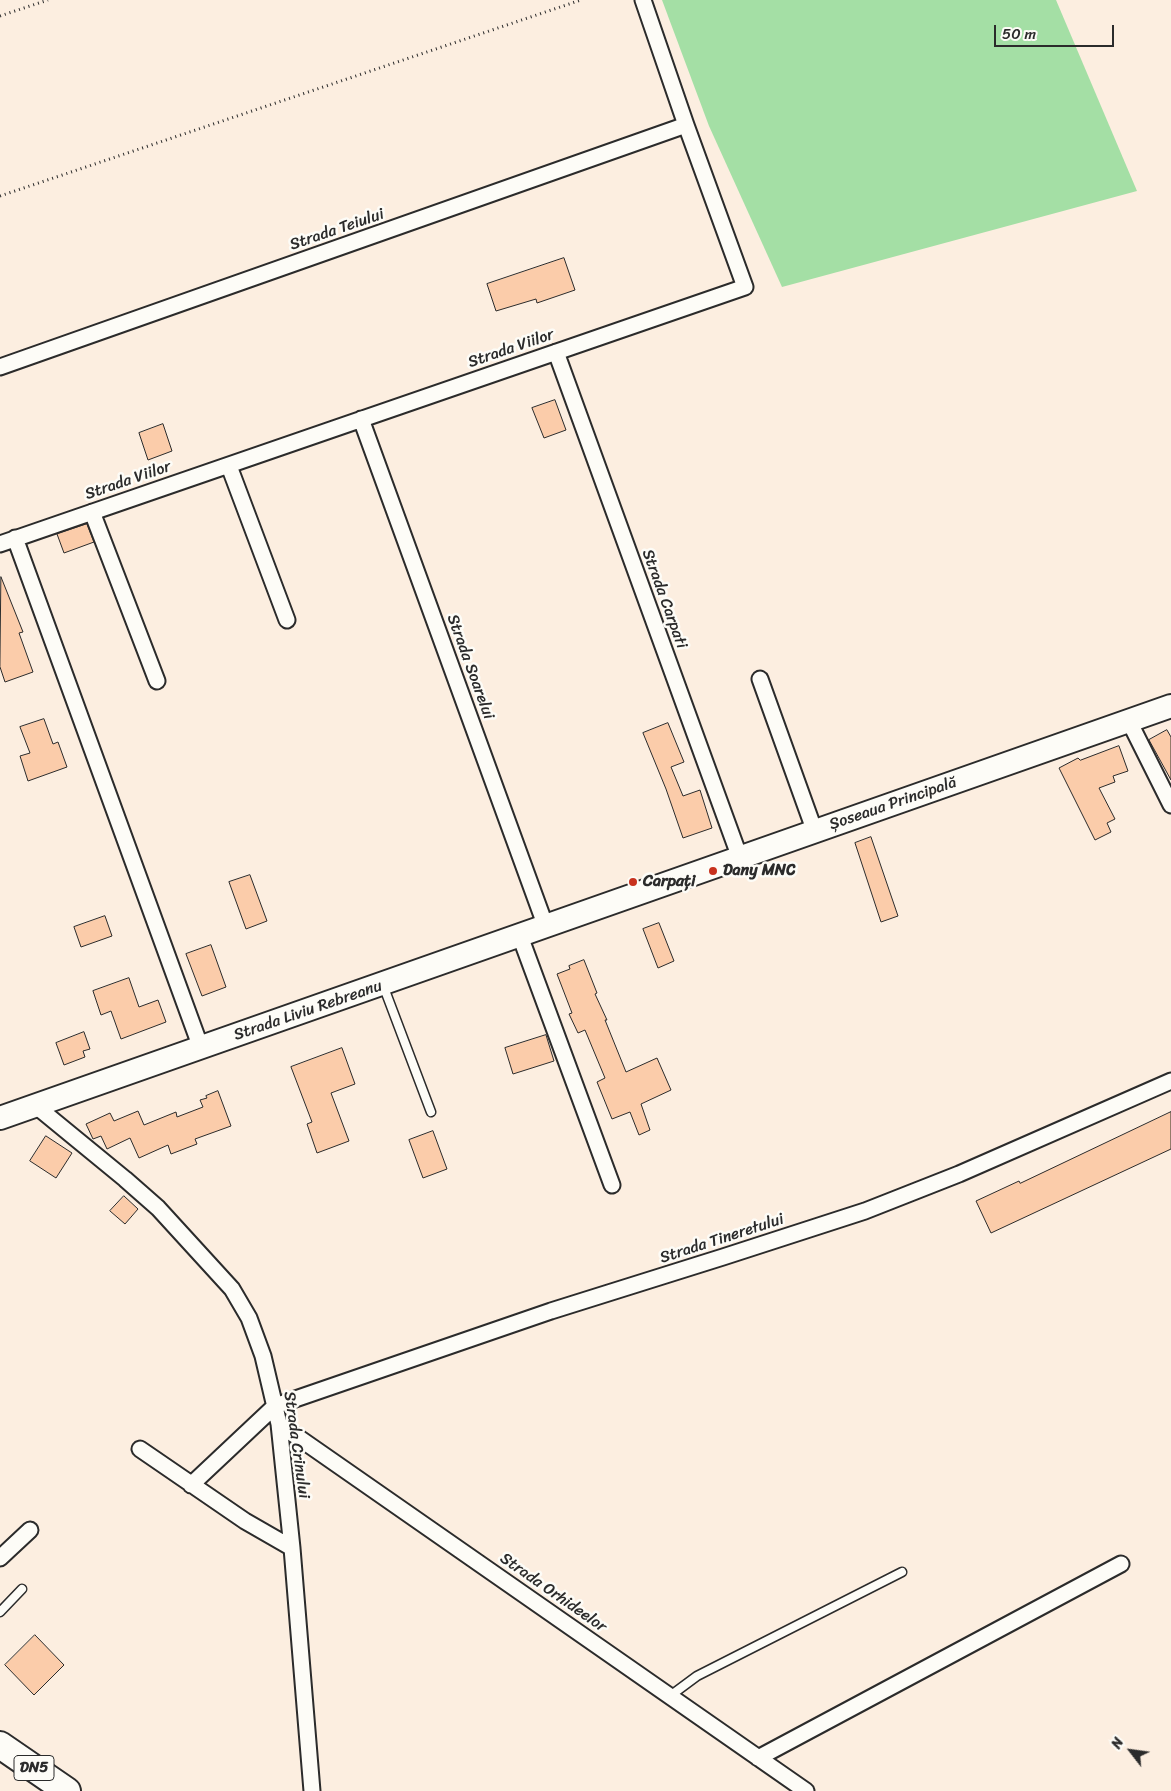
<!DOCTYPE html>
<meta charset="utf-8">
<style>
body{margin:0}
#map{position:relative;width:1171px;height:1791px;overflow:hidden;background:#fceee0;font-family:Sriracha,sans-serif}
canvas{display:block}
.north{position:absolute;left:1106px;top:1726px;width:50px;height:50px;-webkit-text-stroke:4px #fdfcf7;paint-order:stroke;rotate:300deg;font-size:14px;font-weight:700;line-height:20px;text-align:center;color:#2b2b2b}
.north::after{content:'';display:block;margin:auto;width:18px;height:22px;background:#2b2b2b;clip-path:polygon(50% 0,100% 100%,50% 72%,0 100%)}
.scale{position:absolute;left:994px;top:25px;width:120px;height:22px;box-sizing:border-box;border:2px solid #2b2b2b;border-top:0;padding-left:6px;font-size:15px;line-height:18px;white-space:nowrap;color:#2b2b2b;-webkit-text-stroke:4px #fdfcf7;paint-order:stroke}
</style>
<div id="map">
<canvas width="1171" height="1791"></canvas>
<div class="north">N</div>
<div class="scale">50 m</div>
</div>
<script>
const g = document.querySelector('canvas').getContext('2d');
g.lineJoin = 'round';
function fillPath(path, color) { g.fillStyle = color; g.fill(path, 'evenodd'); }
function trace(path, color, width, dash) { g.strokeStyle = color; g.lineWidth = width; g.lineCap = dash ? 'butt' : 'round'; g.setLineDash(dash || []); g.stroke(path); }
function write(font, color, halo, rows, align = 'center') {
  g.font = font + ' Sriracha,sans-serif'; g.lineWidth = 5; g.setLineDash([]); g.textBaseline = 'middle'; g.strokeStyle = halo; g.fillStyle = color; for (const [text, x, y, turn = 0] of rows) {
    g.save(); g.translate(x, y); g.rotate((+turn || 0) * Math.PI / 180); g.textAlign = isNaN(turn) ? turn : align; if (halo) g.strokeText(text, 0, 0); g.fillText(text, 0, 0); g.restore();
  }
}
const green = new Path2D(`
 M662,0H1056L1137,191L782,287L709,126Z`);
const building = new Path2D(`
 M564,258L575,290L537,303L536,299L496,311L487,284Z
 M555,400L566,430L544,438L532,408Z
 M163,424L172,451L148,460L139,433Z
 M87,524L94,542L64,553L57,534Z
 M1,577L23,632L19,633L33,672L5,682L0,667Z
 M44,719L53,744L58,742L67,767L28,781L20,756L30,753L20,727Z
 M668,723L684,762L671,767L683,796L700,790L712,828L683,838L666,789L643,733Z
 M1167,730L1171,737V780L1149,740Z
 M1119,746L1128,771L1113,776L1115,782L1099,788L1115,819L1107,823L1111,832L1095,840L1059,768L1078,758L1080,760Z
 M871,837L898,916L881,922L855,843Z
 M250,875L267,921L246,929L229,882Z
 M105,916L112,936L81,947L74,927Z
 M659,923L674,961L658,968L643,929Z
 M211,945L226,987L202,996L186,954Z
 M584,960L597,993L595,994L607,1020H605L626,1072L657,1058L671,1090L641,1104L650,1130L639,1135L630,1112L612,1119L597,1082L605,1078L585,1030L578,1033L569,1014L572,1013L557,974L570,969L569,966Z
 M129,978L139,1007L158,1000L166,1022L121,1039L111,1011L101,1015L93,991Z
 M84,1032L90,1049L83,1051L85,1057L64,1065L56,1043Z
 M546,1035L554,1061L513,1074L505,1048Z
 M342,1048L355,1084L331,1093L349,1141L317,1153L307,1124L312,1122L291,1067Z
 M218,1091L231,1126L195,1139L197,1144L171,1154L168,1145L139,1158L130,1138L107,1149L101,1136L93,1139L86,1124L110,1113L114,1121L138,1111L144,1125L176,1112L177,1117L203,1107L200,1100L207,1098L206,1096Z
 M1171,1112V1149L991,1233L976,1201L1019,1181L1020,1183Z
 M433,1131L447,1169L423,1178L409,1140Z
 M46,1136L72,1153L56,1178L30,1161Z
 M124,1196L138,1209L125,1224L110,1211Z
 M35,1635L64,1665L34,1695L5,1665Z`);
const path = new Path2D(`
 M0,16L48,0
 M0,196L581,0`);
const service = new Path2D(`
 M383,985L431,1112
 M0,1612L22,1589
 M670,1696L697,1676L902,1572`);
const minor = new Path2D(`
 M556,352L740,858
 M0,367L686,125
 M361,419L546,927
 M229,466L287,620
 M92,512L157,681
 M15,538L201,1048
 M0,544L745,287L686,125L643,0
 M760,679L815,832
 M1129,721L1171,805
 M520,936L612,1185
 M36,1106L125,1179L158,1208L232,1289L249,1318L263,1356L279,1424L292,1548L312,1791
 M279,1424L806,1791
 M140,1449L245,1521L292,1548
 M191,1485L275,1406L551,1311L723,1257L865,1211L959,1174L1171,1081
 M0,1558L30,1530
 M758,1758L1121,1564`);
const secondary = new Path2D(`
 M0,1118L1171,706`);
const trunk = new Path2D(`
 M0,1745L67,1791`);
const markers = [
 [713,871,5,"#c8321e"],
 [633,882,5,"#c8321e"]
];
const shields = [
 [34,1768,40]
];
const shieldNames = [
 ["DN5",34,1768]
];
const streetNames = [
 ["Strada Teiului",337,230,-19],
 ["Strada Viilor",511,349,-19],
 ["Strada Viilor",128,481,-19],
 ["Strada Carpati",664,599,70],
 ["Strada Soarelui",470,667,70],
 ["Șoseaua Principală",893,804,-19],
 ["Strada Liviu Rebreanu",308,1011,-19],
 ["Strada Tineretului",722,1239,-18],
 ["Strada Crinului",296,1445,82],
 ["Strada Orhideelor",553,1593,35]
];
const poiNames = [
 ["Dany MNC",723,871],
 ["Carpați",643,882]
];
fillPath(green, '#a4dfa5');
fillPath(building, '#fbccaa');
trace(building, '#2b2b2b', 1);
trace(service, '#2b2b2b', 11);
trace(minor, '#2b2b2b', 19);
trace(secondary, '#2b2b2b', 26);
trace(trunk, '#2b2b2b', 30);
trace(path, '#2b2b2b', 3, [1, 4]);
trace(service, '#fdfcf7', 8);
trace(minor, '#fdfcf7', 15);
trace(secondary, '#fdfcf7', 22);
trace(trunk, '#fdfcf7', 26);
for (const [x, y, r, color] of markers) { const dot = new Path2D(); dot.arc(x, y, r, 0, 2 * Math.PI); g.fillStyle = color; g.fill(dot); trace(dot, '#fdfcf7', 2); }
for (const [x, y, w] of shields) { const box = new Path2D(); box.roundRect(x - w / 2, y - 12.5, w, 25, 4); g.fillStyle = '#fdfcf7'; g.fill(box); trace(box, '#2b2b2b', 1); }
write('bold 15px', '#2b2b2b', null, shieldNames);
write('16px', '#2b2b2b', '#fdfcf7', streetNames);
write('bold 16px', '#2b2b2b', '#fdfcf7', poiNames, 'left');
</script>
